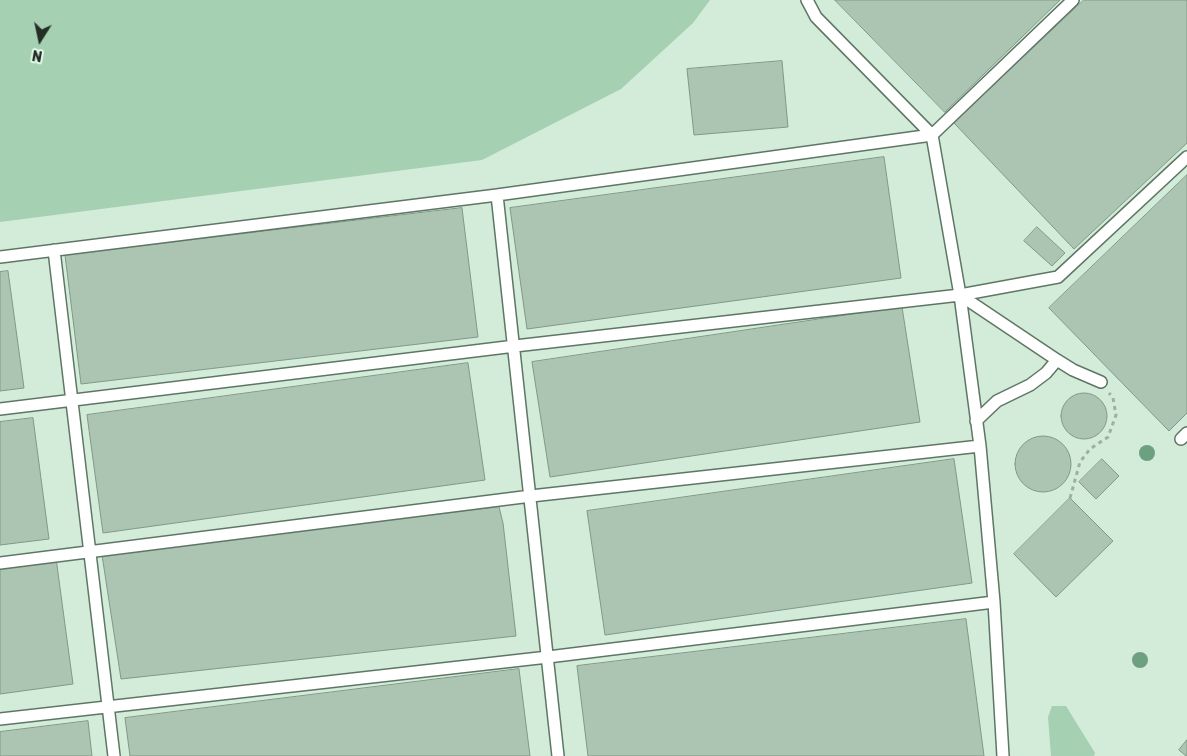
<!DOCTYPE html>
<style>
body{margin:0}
#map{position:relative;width:1187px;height:756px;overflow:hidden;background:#d2ecd9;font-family:Rubik,sans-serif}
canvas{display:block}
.north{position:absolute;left:15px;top:15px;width:50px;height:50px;-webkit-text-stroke:4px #dff9e6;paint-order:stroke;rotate:190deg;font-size:14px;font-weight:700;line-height:20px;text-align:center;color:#242d26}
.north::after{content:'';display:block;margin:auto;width:18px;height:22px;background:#242d26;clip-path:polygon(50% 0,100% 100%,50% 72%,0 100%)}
</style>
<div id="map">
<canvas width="1187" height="756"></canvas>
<div class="north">N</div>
</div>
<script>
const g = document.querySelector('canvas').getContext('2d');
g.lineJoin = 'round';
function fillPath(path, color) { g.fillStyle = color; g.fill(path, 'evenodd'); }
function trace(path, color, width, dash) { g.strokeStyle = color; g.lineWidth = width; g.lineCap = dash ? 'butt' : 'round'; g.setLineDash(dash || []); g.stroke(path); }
const green = new Path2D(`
 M0,0H710L693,23L621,89L482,160L0,222Z
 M1052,706H1066L1095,753L1094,756H1051L1048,717Z`);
const building = new Path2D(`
 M835,0H1060L945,112Z
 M1084,0H1187V143L1074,249L954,123Z
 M782,61L788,127L694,135L687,69Z
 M884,157L901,278L527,329L510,208Z
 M1187,175V413L1169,431L1049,308Z
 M462,208L478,337L81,384L65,255Z
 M1037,227L1065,253L1052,266L1024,241Z
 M8,271L24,388L0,391V272Z
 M902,307L920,422L550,477L532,362Z
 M468,363L485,480L103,533L87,415Z
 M1061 416a23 23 0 1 1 46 0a23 23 0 1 1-46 0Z
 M33,418L49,539L0,545V422Z
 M1015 464a28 28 0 1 1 56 0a28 28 0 1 1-56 0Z
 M954,459L972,583L605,635L587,511Z
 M1102,459L1119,476L1096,499L1079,482Z
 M1070,498L1113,541L1056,597L1014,554Z
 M499,507L503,523L516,636L121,679L102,555Z
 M56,558L73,684L0,694V565Z
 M966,619L984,756H588L577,666Z
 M519,669L530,756H130L125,718Z
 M88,721L92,756H0V732Z
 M1187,740V756H1186L1179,750Z`);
const path = new Path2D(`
 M1070,498L1080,462L1090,449L1108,437L1116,415L1113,398L1109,393`);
const service = new Path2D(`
 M807,0L816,17L932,135L960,295L980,446L994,602L1003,756
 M497,195L558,756
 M54,250L114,756
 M0,257L497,195L932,135L1073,0
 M1101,382L1073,370L1057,360L960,295L1058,277L1187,157
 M0,409L515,346L960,295
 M976,421L997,401L1030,385L1046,373L1057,360
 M1181,439L1187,433
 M0,563L531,496L980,446
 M0,719L548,657L994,602`);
const trees = [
 [1147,453],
 [1140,660]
];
fillPath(green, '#a5d0b2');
fillPath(building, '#acc5b3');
trace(building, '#809887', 1);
trace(service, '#5f7665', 14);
trace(path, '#9cb1a2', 3, [4, 4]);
trace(service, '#fff', 11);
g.fillStyle = '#6da081';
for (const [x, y] of trees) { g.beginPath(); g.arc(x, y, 8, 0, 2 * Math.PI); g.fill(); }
</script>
